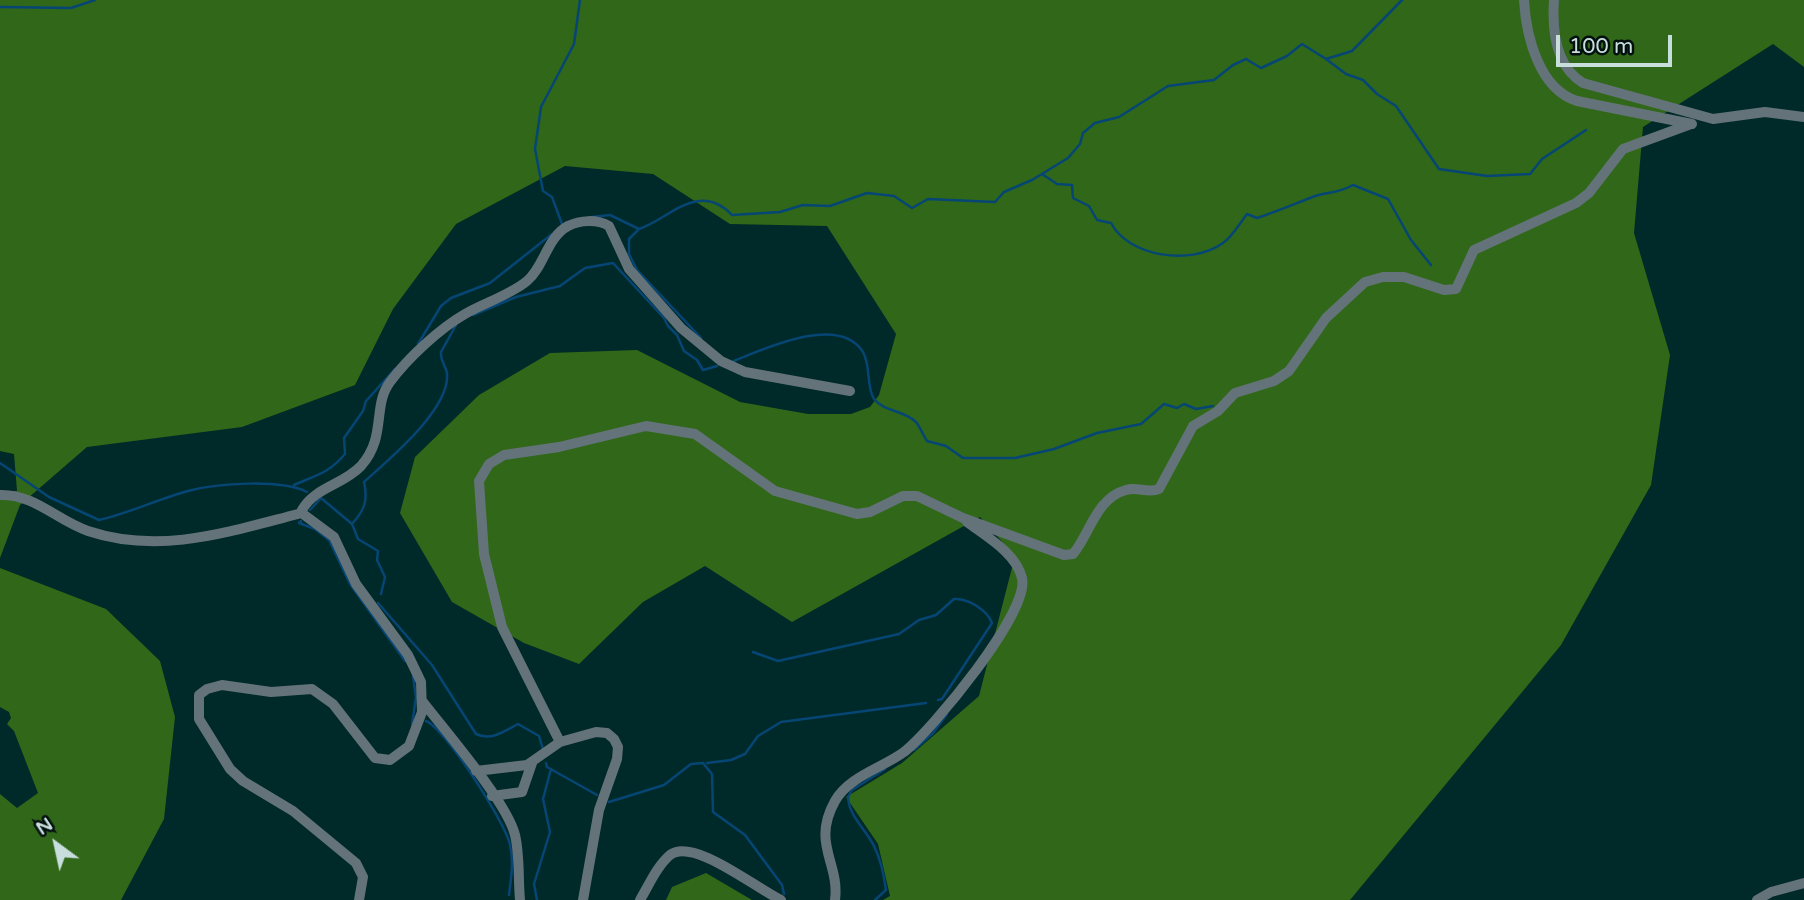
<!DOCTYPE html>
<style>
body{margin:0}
#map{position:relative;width:1804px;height:900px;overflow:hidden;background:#002929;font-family:"Varela Round",sans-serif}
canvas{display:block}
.north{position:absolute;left:21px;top:809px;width:70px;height:70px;-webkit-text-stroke:5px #020f0f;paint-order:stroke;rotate:327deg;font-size:19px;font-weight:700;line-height:28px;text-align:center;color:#c8dedd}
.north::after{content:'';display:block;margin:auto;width:24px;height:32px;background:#c8dedd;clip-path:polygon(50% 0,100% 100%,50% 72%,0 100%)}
.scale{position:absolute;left:1556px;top:35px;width:116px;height:32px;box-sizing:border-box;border:4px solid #c8dedd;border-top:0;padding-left:9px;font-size:21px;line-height:24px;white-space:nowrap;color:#c8dedd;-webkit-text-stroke:5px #020f0f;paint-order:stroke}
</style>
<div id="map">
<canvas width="1804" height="900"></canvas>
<div class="north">N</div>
<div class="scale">100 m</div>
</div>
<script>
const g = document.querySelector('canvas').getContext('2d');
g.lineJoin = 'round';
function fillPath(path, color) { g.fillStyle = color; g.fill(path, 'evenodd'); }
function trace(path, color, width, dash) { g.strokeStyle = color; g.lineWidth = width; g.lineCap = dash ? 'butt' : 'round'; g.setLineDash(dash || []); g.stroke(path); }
const forest = new Path2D(`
 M0,0H1804V67L1773,44L1643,127L1634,233L1670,355L1651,485L1561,645L1350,900H883L890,896L878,844L846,797L902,763L979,696L1015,556L980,517L792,622L705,566L643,602L579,664L524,643L452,602L400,513L415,457L479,395L550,353L637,350L740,402L808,414H851L870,407L879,395L896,334L827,226L730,224L653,174L565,166L456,224L393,309L355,385L242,427L87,447L20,505L0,558V492L17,491L14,454L0,451Z
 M0,568L106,609L160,661L175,717L164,819L121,900H0V794L17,808L38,793L14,731L7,724L11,718L9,712L0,707Z
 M706,873L752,900H666L672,887Z`);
const stream = new Path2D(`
 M0,7L71,8L95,0
 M1326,59L1346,74L1363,80L1377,94L1396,106L1439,169L1487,176L1530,174L1542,159L1586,130
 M1042,174L1057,184L1072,185L1073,198L1089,206L1097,220L1111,223C1129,257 1191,266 1223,243C1232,237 1240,223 1247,214L1257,218C1275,212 1292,205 1310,198C1325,191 1335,195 1353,185L1388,199L1411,240L1431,265
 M592,217L610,215L639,229C669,219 699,180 732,215L780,212L803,205L830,206L867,193L894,196L912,208L928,199L995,202L1004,192L1032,180L1068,158L1080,144L1083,133L1095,123L1119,117L1168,86L1214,80L1233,65L1246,59L1261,68L1287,56L1302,44L1326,59L1352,51L1402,0
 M562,224L552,197L543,191L535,149L541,107L574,44L580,0
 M638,230L629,239V254L637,270L701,338
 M473,315L516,297L560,286L585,268L613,263L664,318L668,326L677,335L684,351L697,360L703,370L717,366
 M418,344L441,306L451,298L490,283L552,234
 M734,361C766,348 839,314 863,352C871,366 866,386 874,399C884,412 904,410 916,422C920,427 923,435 927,441L946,446L963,458H1015L1054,449L1097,433L1141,424L1164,404L1177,408L1184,404L1196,409L1213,406
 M0,463L49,497L99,520C130,513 158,499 188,491C217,483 281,479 307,492
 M294,485C316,475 328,474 345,454L344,438L363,411L366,401L395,369
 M310,510L321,498L352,524L358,539L378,551L377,560L385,577L381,594
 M301,521L299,523L315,529L329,540L350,584L405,661
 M352,524C365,510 368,500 364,482C387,461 451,409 447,373C446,366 440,361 441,352L456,325
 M378,603L432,665L476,734C491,741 503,732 518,724L539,736L543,749
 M753,652L778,661L899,634L919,620L936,615L954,599C968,598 987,610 992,623L942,699L938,700
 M426,721C444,727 506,823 510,845C514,861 511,879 509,895
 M412,725L416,697L413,676
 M914,750L933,733L947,714
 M546,763L547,767L597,795
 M707,763L731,760L745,754L758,736L781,722L926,703
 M609,802L664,785L691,764L703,763L712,774L713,812L745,835L782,885L784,894
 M537,900L534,884L550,832L543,799L551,769
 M875,900L886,890C884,875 881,860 874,846C866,829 849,817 848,797L852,790L885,769`);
const minor = new Path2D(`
 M1524,0C1526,36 1539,89 1577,101L1692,124
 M1554,0C1552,29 1555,66 1583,83L1713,119L1765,112L1804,117
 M0,495C35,494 56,520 88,531C160,555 228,532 298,514
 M302,510C315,487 343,485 361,466C387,437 372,406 390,382C408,358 439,329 465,314C484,303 510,295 527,281C544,267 547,237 568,226C580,220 597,219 609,226L629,269L681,328L721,361L745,372L850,391
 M303,514L334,537L356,584L408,655L421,682L422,712L409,746L390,760L375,758L333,704L312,689L271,692L222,685L207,689L199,695V719L230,769L243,781L293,811L356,863L363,877L359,900
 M423,702C446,732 507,802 515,835C520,856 518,879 520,900
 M560,742L502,627L484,554L479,481L489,464L504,455L559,447L646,426L695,434L775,491L857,514L870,512L903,496H917L963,518L1064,555L1073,554C1090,534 1096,498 1126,490C1137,486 1148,494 1159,489L1193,426L1218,411L1235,393L1274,381L1289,371L1326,318L1365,282L1383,277H1404L1444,290L1456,289L1474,250L1576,203L1589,193L1623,149L1691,124
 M476,771L527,765L560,742L596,732L607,733L614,739L618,747L617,759L599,810L583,900
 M492,796L522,792L532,763
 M640,900C649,885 657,866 670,855C693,837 757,889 781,900
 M835,900C840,863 811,844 835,801C848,777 882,768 904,752C932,730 1030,612 1022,578C1016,553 987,537 967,522
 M1757,900L1771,892L1804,883`);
fillPath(forest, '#316718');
trace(stream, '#054675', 2.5);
trace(minor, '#637379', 10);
</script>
